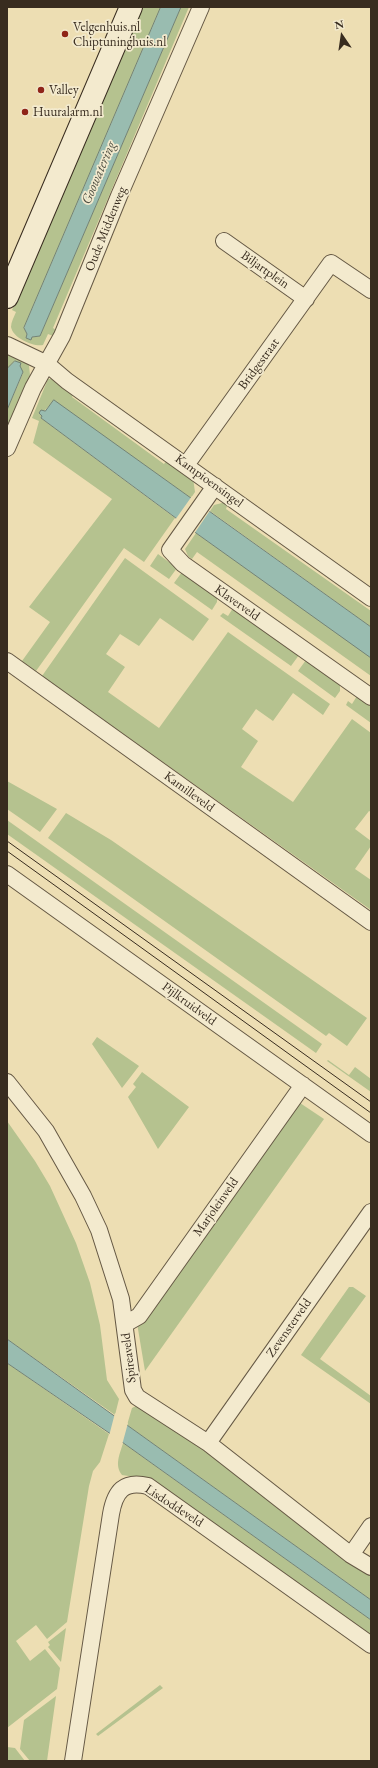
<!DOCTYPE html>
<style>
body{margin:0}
#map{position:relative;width:378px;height:1768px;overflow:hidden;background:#eddeb3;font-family:"EB Garamond",serif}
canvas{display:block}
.frame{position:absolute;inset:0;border:8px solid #382c1f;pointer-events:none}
.north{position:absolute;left:322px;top:16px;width:40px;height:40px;-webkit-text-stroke:3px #f3eace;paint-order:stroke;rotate:347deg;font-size:11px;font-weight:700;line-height:16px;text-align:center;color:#382c1f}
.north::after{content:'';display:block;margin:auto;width:14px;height:18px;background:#382c1f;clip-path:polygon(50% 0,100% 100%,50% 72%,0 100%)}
</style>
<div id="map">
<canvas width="378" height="1768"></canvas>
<div class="frame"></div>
<div class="north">N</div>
</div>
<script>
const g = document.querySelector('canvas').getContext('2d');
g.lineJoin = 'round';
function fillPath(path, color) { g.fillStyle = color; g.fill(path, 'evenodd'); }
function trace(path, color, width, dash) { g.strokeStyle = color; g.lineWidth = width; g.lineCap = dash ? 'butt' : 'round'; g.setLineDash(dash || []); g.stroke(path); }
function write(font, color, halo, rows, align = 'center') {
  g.font = font + ' "EB Garamond",serif'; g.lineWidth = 3.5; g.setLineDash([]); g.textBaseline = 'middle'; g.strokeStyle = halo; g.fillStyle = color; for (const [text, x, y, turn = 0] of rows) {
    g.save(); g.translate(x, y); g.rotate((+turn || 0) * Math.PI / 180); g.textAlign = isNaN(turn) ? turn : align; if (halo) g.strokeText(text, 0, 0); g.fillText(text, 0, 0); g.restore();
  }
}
const green = new Path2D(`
 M141,7H161L24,328L27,334L26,338L31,340L32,337L40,336L181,7H189L53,328L56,330L53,336L48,334L43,345C33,347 13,338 11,327C11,322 14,317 16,312L12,310Z
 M7,353L27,361L29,366L30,375L7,431V410L23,373L15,361L7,369Z
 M48,379H53L74,393L72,397L164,464L167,460L193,478L195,492L191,498L54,401L44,411L41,418L175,518L144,562L124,548L36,671L22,661L50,622L29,607L112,499L33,443L39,421L32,418Z
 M226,502L228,503L226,509L371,611V627L210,511L214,505Z
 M196,533L371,657V676L197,552L192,559L188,556L185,549Z
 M158,554L177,568L169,579L150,566Z
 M125,558L209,619L193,641L160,618L139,646L120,634L106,654L125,667L108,692L159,728L228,632L330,704L323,715L293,693L273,721L256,709L242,729L258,741L241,767L293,802L352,719L371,733V812L369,811L355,829L371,841V846L355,869L371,880V910L42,676Z
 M182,572L217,596V602L212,610L174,583Z
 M233,608L299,655L291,666L220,616L223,613L228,616Z
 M306,660L340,684V691L335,698L298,671Z
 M357,696L371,706V723L346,705L348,701L352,704Z
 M7,781L57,809L40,832L7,809Z
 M66,813L111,840L367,1018L347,1046L329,1033L326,1036L48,838Z
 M7,820L322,1044L316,1053L7,834Z
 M97,1037L139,1066L122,1088L92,1044Z
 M328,1060L349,1075L355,1067L371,1079V1092L327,1061Z
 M142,1072L189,1107L158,1149L128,1097L136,1087L133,1084Z
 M297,1101L324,1119L145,1371L137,1323Z
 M7,1121L35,1161L50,1186L76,1243L90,1283L100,1325L107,1380L119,1399L115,1415L7,1339Z
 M349,1287H353L366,1296L320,1359L371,1396V1404L301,1355Z
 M7,1363L109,1434L100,1462L93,1471L89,1486L67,1622L47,1639L36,1625L16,1641L30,1661L45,1649L60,1668L57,1689L7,1728Z
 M138,1405L205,1448L347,1560L371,1575V1600L127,1425L132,1408Z
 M123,1443L371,1620V1639L141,1478L122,1475C114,1465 120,1454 123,1443Z
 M66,1628L61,1662L48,1647L50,1645L48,1642Z
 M160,1685L163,1688L98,1736L96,1734Z
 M56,1696L47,1761H30L20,1749L24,1720Z
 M7,1747L15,1748L25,1761H7Z`);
const water = new Path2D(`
 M161,7H181L40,336L32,337L31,340L26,338L27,334L24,328Z
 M15,361L21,363L20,366L23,372L7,410V369Z
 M54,400L371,627V658L196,533L41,418L42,416L39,413L41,410L45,411Z
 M7,1339L371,1600V1620L115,1437L7,1363Z`);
const pier = new Path2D(`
 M192,496L211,509L194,534L175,520Z
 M115,1413L128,1423L122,1445L109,1436Z`);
const street = new Path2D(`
 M224,241L306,299
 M7,345L47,364L67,381L371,598
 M7,448L33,388L62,336L119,196L201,7
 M186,465L331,263L371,290
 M215,486L170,550L183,564L371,697
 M7,661L371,922
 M7,874L371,1134
 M7,1082L46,1131L83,1196L99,1230L121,1299L133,1390L137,1397L208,1443L351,1555L371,1567
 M125,1324L139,1316L303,1085
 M208,1443L371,1212
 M351,1555L371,1526
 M73,1761L111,1514C115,1491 124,1480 148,1486L371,1645`);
const secondary = new Path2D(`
 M7,297L131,7`);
const tram = new Path2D(`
 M7,841L371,1102
 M7,851L371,1113`);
const markers = [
 [65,34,4,"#8f2418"],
 [41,90,4,"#8f2418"],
 [25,112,4,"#8f2418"]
];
const poiNames = [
 ["Velgenhuis.nl",73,27],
 ["Chiptuninghuis.nl",73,42],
 ["Valley",49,90],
 ["Huuralarm.nl",33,112]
];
const streetNames = [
 ["Oude Middenweg",106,229,-68],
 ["Biljartplein",265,270,35],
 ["Bridgestraat",259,364,-54],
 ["Kampioensingel",209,481,36],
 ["Klaverveld",237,603,35],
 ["Kamilleveld",189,792,36],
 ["Pijlkruidveld",189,1004,36],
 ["Marjoleinveld",216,1207,-55],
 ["Zevensterveld",289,1328,-55],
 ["Spireaveld",129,1358,-97],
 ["Lisdoddeveld",174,1506,33]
];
const waterNames = [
 ["Goowatering",99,173,-67]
];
fillPath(green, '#b5c28f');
fillPath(water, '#99bcb0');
trace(water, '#728276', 1);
fillPath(pier, '#eddeb3');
trace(street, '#655844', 18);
trace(secondary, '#382c1f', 24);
trace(street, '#f3eace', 16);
trace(secondary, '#f3eace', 22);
trace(tram, '#382c1f', 1);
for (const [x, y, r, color] of markers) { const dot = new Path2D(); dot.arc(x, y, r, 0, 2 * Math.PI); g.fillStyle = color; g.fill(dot); trace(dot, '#f3eace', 1.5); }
write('13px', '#382c1f', '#f3eace', poiNames, 'left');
write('13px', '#382c1f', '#f3eace', streetNames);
write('italic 14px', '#505043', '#f3eace', waterNames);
</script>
